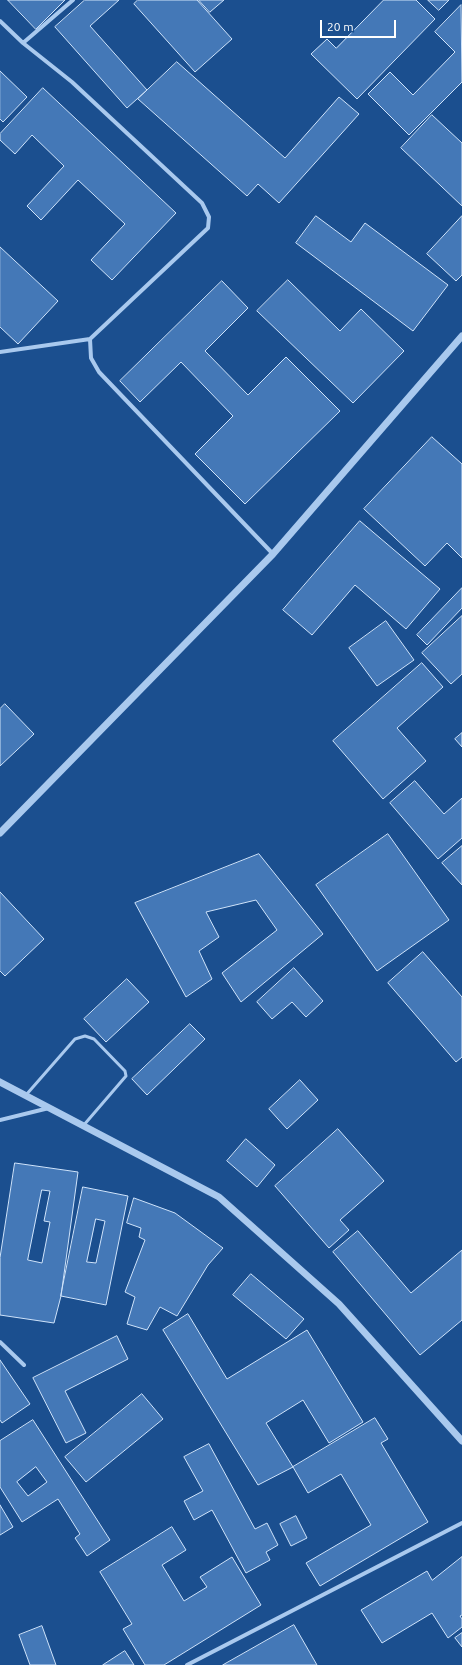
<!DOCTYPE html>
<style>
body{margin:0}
#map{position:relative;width:462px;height:1665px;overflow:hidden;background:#1b4f8f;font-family:Ubuntu,sans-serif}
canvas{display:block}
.scale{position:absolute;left:320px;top:20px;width:76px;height:18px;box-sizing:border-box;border:2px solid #fff;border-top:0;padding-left:5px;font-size:12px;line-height:14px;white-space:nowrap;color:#fff;-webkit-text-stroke:3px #1b4f8f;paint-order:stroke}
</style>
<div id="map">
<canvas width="462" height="1665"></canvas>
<div class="scale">20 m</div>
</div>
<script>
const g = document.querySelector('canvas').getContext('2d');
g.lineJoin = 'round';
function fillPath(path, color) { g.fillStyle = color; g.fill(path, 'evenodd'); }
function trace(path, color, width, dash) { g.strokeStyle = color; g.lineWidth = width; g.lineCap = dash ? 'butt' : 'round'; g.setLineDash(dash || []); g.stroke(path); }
const building = new Path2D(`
 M8,0H65L36,29Z
 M85,0H119L90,26L147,90L127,108L55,27Z
 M138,0H197L232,39L195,72L134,4Z
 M199,0H224L210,12Z
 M384,0H416L435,19L357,99L311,54L327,39L336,48Z
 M428,0H449L439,10Z
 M461,5L462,82L409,135L368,94L390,72L413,95L455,52L435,32Z
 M177,62L285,158L339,97L359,114L279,203L258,184L247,196L138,99Z
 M0,71L27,97L3,122L0,119Z
 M43,88L176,213L112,280L91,260L125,224L78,180L41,220L27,206L64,166L32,135L15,154L0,140V134Z
 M432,115L462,143V206L401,148Z
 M316,216L351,242L365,223L448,285L413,331L296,243Z
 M462,216V275L456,281L427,254Z
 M0,247L58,301L18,344L0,327Z
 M288,280L340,331L361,309L404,351L353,403L257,311Z
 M222,281L248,308L205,351L248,395L286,357L340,411L245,504L195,454L233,416L181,362L140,402L120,381Z
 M432,437L462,464V558L447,543L425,566L364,509Z
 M360,521L440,589L406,629L355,585L312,635L283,610Z
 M462,588V608L427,645L417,635Z
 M462,616V674L451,684L422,653Z
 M386,621L414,660L377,686L349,648Z
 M422,663L443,687L397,728L426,761L383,799L333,741Z
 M5,704L34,734L0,766V709Z
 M462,733V747L455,739Z
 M415,781L444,814L462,798V838L438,859L390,803Z
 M388,834L449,920L377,971L316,885Z
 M462,846V885L442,863Z
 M259,854L323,934L241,1002L222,973L277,930L256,900L206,912L219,937L199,951L212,979L186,997L135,903Z
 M0,892L44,939L5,976L0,971Z
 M423,952L462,997V1057L456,1062L388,983Z
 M294,968L323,1001L306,1017L292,1002L272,1019L257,1002Z
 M127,979L149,1002L106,1042L84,1019Z
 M190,1024L205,1039L147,1095L132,1079Z
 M300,1080L318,1100L287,1129L269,1109Z
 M338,1129L384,1181L340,1220L349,1230L329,1248L275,1186Z
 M246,1139L275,1165L257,1187L227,1161Z
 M15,1163L78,1172L61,1296L54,1323L0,1315V1258ZM42,1190L50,1191L44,1221L50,1222L42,1263L28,1260Z
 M83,1187L128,1196L106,1305L61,1296ZM96,1219L105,1221L96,1263L87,1262Z
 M134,1198L175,1213L223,1248L208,1265L177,1316L160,1307L147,1330L127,1324L135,1297L125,1292L145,1240L139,1237L141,1228L127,1223Z
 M358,1231L411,1293L462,1250V1320L420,1355L333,1252Z
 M251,1274L304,1319L286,1339L233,1295Z
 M188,1314L227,1379L307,1330L363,1422L329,1443L303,1400L266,1423L293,1467L258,1485L163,1330Z
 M117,1336L128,1359L65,1391L86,1433L66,1443L33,1378Z
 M0,1360L30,1404L2,1423L0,1420Z
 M142,1394L163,1419L86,1482L65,1457Z
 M375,1418L388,1439L381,1443L428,1522L320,1586L306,1563L371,1525L341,1474L308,1493L293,1467Z
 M33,1420L110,1540L87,1556L75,1538L80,1534L58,1499L22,1522L0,1487V1441ZM36,1467L47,1482L28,1496L17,1482Z
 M209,1444L255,1529L267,1523L278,1545L266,1552L270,1560L246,1573L212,1510L194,1520L184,1501L203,1491L184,1457Z
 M0,1505L13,1527L0,1535Z
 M296,1516L307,1538L291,1546L280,1524Z
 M172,1527L186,1550L162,1565L184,1601L207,1587L200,1577L232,1557L261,1605L164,1665H145L123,1629L132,1624L100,1572Z
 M462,1557V1615L460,1616L462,1619V1627L448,1638L432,1613L382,1643L361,1610L427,1571L432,1580Z
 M294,1625L317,1665H223Z
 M42,1626L56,1665H30L19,1635Z
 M462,1633V1647L455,1638Z
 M125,1651L134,1665H103Z`);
const service = new Path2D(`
 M26,1095L75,1039L85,1036L94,1039L125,1071L126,1076L83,1126`);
const minor = new Path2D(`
 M0,21L23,43L72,82L202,203L209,217L208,228L90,339L91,358L99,372L273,554
 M23,43L73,0
 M0,352L90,339
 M0,1120L49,1108
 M0,1342L24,1365
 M187,1665L462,1523`);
const tertiary = new Path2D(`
 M0,833L273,554L462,336
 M0,1082L219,1197L339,1304L462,1441`);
fillPath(building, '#4478b7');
trace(building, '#cfe3fa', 1);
trace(service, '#a9c9ee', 3);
trace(minor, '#a9c9ee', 4);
trace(tertiary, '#a9c9ee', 7);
</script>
